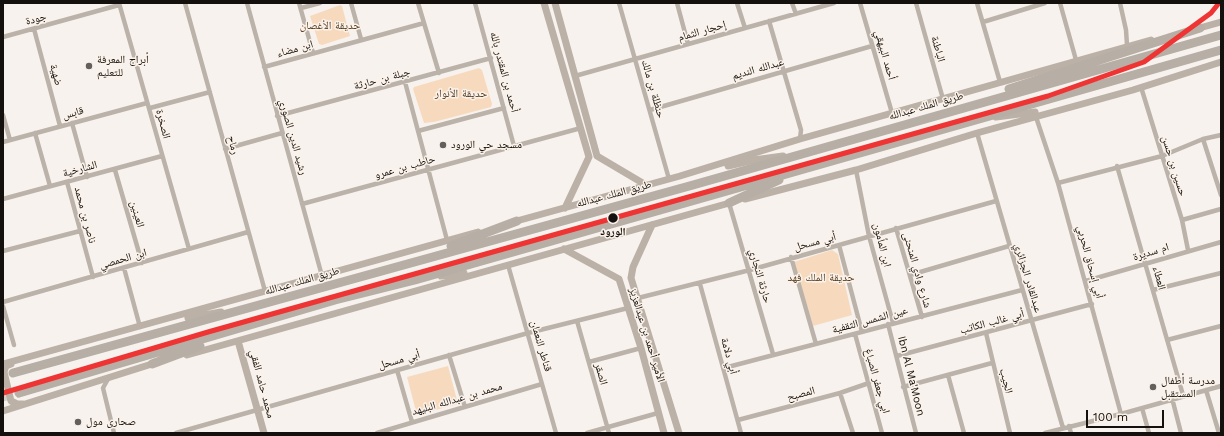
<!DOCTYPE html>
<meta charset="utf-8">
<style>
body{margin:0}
#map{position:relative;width:1224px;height:436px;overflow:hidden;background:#f7f2ee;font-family:"Work Sans",sans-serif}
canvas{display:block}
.frame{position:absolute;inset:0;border:4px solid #13100d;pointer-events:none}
.scale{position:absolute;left:1086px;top:410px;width:78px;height:18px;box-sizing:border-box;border:2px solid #13100d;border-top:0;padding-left:5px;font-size:12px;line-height:14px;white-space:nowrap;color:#13100d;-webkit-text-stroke:3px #fbf2ea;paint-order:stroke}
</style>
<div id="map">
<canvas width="1224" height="436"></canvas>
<div class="frame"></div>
<div class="scale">100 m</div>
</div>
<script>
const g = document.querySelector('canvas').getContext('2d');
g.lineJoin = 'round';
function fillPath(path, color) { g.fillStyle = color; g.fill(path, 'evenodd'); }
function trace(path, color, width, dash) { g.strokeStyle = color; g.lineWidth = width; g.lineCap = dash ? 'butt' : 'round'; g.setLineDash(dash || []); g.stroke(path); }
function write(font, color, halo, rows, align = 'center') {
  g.font = font + ' "Work Sans","Noto Naskh Arabic",sans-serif'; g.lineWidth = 3; g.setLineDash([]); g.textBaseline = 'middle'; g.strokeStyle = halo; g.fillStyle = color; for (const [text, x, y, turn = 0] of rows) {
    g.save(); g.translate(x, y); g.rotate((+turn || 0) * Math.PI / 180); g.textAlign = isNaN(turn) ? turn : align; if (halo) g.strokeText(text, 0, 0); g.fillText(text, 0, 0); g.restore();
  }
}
const green = new Path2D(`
 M340,5L342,6L350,36L322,45L319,44L310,16Z
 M479,68L482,70L492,104L491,107L434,122L424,123L413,89L414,87Z
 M832,250L838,254L852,315L813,326L794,262Z
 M448,366L458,404L417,415L407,377Z`);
const highwayTunnel = new Path2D(`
 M3,397L19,393`);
const street = new Path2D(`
 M119,3L189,249
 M185,3L265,291
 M247,3L322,276
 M299,3L313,53
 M351,3L361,39
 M418,3L439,73
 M475,3L514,146
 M619,3L669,179
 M677,3L688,44
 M737,3L745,28
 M792,3L796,14
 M860,3L892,113
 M916,3L943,99
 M977,3L1000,82
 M1060,3L1076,60
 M1120,3L1126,30L1127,45
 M301,8L320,3
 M769,21L801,130L800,139
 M983,22L1045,3
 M34,29L60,126
 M3,37L119,5
 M264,67L424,23
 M575,76L834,3
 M405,82L447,240
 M1141,87L1182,220L1188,250
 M150,108L210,92
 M650,110L872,46
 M3,115L10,140
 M277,116L491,58
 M1036,117L1058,183L1121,414
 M72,123L87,177
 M418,131L504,108
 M35,133L50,186
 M977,133L1063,428
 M1203,139L1221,195
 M3,142L147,103
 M225,149L282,133
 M1117,166L1183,395
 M115,170L142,263
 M856,170L869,236L893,323
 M67,182L93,277
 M1058,183L1162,156L1203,139L1221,135
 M3,199L162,156
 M729,203L773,354
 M302,204L581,128
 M1182,220L1221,209
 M896,228L922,317
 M839,245L862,332
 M3,251L80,231
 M791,257L816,344
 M508,265L556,433
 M124,268L140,327
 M910,275L1009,246
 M1086,281L1221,242
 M700,284L741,433
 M1153,290L1221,273
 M638,298L750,270L996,201
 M3,302L248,232
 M3,306L14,345
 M577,321L609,433
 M888,324L916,433
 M986,333L1010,433
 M855,334L882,433
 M1167,340L1221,326
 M449,355L465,407
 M897,356L1092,304
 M589,362L641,348
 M724,368L1022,290
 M397,370L412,422
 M948,375L964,433
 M108,379L103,388L114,433
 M903,387L992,363
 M1206,390L1219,433
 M840,393L853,433
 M1172,398L1181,433
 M1142,408L1149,433
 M738,420L840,393L869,383
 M1069,426L1071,433
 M176,433L528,333L628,308
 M377,433L542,384
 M587,433L658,413
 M1045,433L1121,414L1221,386`);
const secondary = new Path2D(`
 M544,3L589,157L565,208
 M555,3L597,156L646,185
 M1196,29L1221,22
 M996,117L1035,112
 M728,166L754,160L783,156
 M745,199L856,170L977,133L1133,90L1221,62
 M513,222L680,176L800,139L1151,40
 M652,225L633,267L631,278L679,433
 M564,249L619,279L641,348L664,433
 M441,276L464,273
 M188,318L221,312
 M238,341L264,433
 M187,355L733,202
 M3,364L478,232
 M11,364L6,366L4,372L11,401L17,404H23
 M3,411L155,363`);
const highway = new Path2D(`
 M1009,89L1200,28
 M729,203L779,180
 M451,246L517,221
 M152,364L200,346
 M13,373L693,185L1221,35
 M19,393L335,300L415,280L1221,50`);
const metro1 = new Path2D(`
 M3,393L208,332L1048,96L1144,62L1211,13L1219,3`);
const markers = [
 [89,66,4,"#635f5c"],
 [443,145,4,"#635f5c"],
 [613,218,5.5,"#13100d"],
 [1153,387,4,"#635f5c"],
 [78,422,4,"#635f5c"]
];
const streetNames = [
 ["جودة",36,19,-15],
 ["إحجار الثمام",702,31,-16],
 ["ابن مضاء",295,49,-16],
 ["الباطنة",938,49,74],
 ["أحمد البيهقي",885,55,74],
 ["عبدالله النديم",758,69,-16],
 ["أحمد بن المقتدر بالله",504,72,75],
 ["ضهية",56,75,75],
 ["جبلة بن حارثة",382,79,-15],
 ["حنظلة بن مالك",653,89,74],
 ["طريق الملك عبدالله",926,106,-16],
 ["قابس",73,113,-15],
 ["الصخرة",163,124,75],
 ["رشيد الدين الصوري",293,137,74],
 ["رماح",233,145,75],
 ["حسين بن حسن",1174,166,73],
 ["حاطب بن عمرو",405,167,-16],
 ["الشارخية",80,169,-15],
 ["طريق الملك عبدالله",614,194,-15],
 ["العينين",137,214,74],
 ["ناصر بن محمد",85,215,75],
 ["أبي مسحل",815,242,-15],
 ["ابن المأمون",882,245,76],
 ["ام سديرة",1151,252,-17],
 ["ابن الحمصي",123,259,-16],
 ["أبي إسحاق الحربي",1090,262,75],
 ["شارع وادي المنحنى",917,270,74],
 ["حارثة النجاري",760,276,74],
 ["عبدالقادر الجزائري",1028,278,73],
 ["العطاء",1159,278,75],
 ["طريق الملك عبدالله",302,281,-16],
 ["عين الشمس الثقفية",870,320,-15],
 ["أبي غالب الكاتب",992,322,-15],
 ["الأمير أحمد بن عبدالعزيز",647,335,73],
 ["قناطر النعمان",541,346,74],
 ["أبي دلامة",729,356,75],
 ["أبي مسحل",399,360,-16],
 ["الصقر",601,374,74],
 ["Ibn Al Ma'Moon",911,376,76],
 ["ابي جعفر الصباغ",877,381,74],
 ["الجيب",1006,381,76],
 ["محمد حامد الفقي",262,384,75],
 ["المصبح",801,394,-15],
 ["محمد بن عبدالله البليهد",457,399,-16]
];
const parkNames = [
 ["حديقة الأغصان",330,26],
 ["حديقة الأنوار",461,94],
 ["حديقة الملك فهد",821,278]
];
const poiNames = [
 ["أبراج المعرفة",97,60],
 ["للتعليم",97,73],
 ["مسجد حي الورود",451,145],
 ["مدرسة أطفال",1161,381],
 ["المستقبل",1161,394],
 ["صحارى مول",86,422]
];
const stopNames = [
 ["الورود",613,232]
];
fillPath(green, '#f7dabd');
trace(highwayTunnel, '#d5d0cc', 9, [9, 4.5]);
trace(street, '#bbb2aa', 4.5);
trace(secondary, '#bbb1a7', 7);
trace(highway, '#b7aea5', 9);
trace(metro1, '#ef3434', 5);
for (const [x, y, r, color] of markers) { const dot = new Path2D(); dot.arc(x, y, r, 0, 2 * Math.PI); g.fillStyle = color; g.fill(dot); trace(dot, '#fbf2ea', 1.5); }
write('11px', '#13100d', '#fbf2ea', streetNames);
write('11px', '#533a1d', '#fbf2ea', parkNames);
write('11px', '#13100d', '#fbf2ea', poiNames, 'left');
write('bold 11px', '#13100d', '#fbf2ea', stopNames);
</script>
